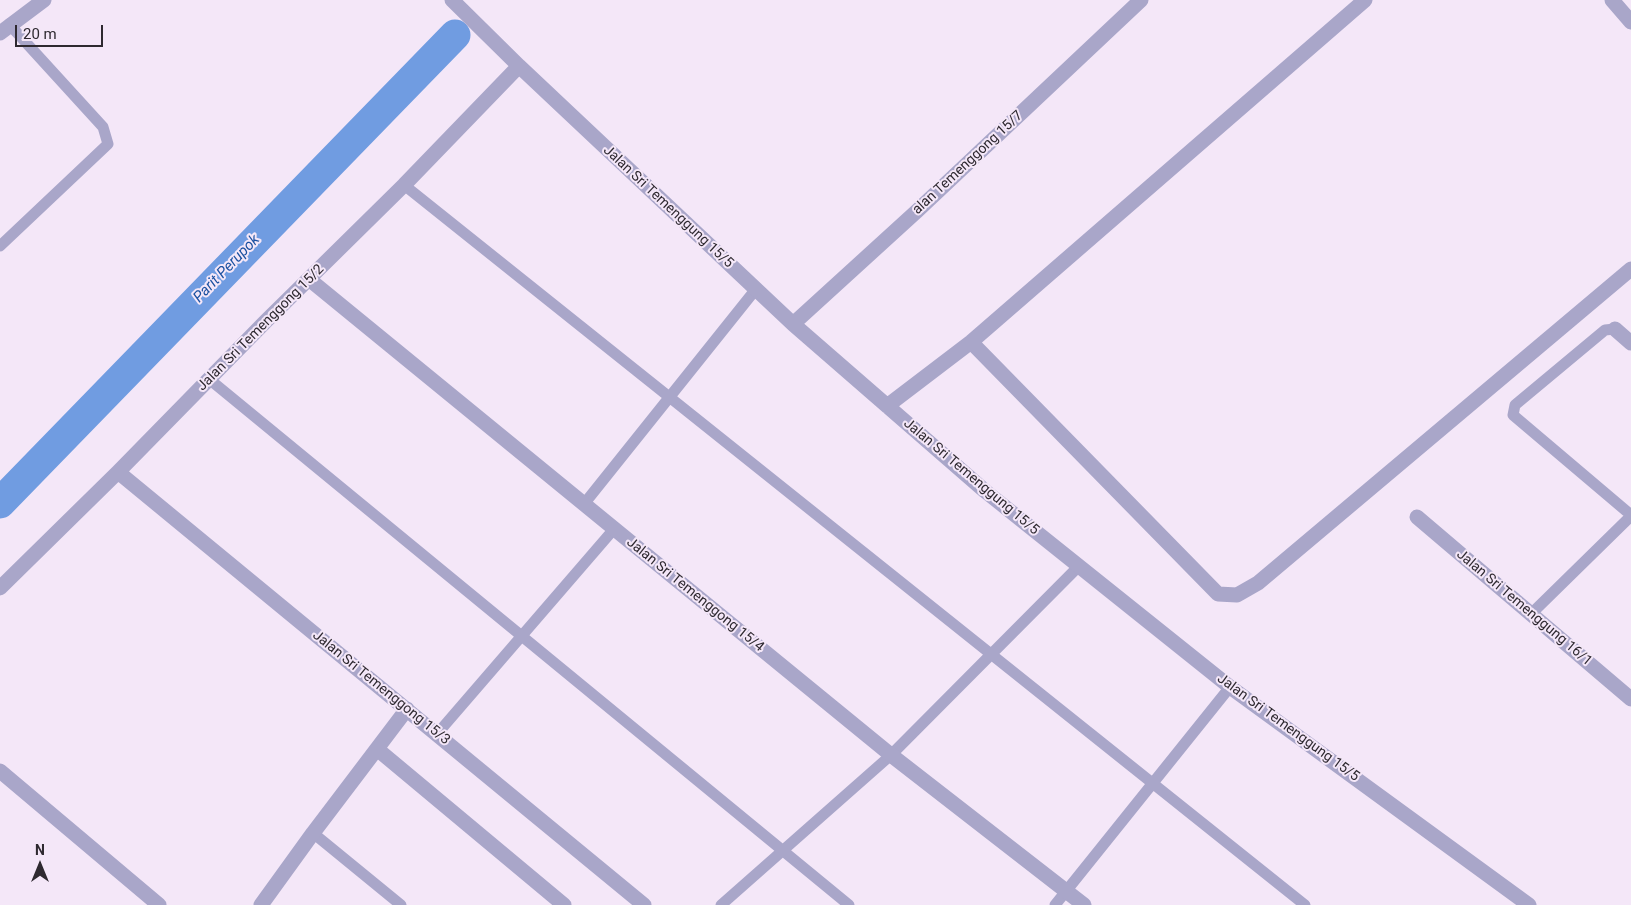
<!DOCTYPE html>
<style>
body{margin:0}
#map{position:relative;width:1631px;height:905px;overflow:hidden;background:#f4e7f8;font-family:Roboto,sans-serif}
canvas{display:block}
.north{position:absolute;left:15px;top:840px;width:50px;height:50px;-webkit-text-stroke:4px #f4e7f8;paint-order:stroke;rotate:0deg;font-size:14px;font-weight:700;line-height:20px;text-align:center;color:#2e2930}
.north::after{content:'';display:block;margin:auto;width:18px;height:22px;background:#2e2930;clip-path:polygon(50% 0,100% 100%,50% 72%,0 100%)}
.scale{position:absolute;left:15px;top:25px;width:88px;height:22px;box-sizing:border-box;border:2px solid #2e2930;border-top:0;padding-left:6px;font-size:15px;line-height:18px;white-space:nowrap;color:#2e2930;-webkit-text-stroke:4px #f4e7f8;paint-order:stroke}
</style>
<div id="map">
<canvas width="1631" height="905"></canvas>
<div class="north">N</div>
<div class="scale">20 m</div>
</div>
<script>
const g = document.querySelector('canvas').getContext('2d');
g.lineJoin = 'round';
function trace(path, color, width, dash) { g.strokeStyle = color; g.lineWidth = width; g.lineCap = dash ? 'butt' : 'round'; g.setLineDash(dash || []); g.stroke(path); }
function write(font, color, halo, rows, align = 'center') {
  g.font = font + ' Roboto,sans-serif'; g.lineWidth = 4; g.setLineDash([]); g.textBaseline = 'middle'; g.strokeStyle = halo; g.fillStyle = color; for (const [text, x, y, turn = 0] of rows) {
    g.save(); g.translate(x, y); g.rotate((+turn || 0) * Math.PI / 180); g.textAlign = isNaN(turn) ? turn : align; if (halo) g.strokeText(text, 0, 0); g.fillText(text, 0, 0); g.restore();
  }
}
const canal = new Path2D(`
 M0,503L455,35`);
const lane = new Path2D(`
 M404,185L1305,905
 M0,246L108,144L103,127L9,24
 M1615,329L1605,330L1515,405L1513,415L1631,515
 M209,379L849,905
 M584,504L756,289
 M1531,614L1631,516
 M437,734L614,529
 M313,833L401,905
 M721,905L891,755L1079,566
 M1055,905L1230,687`);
const street = new Path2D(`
 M452,0L519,66L793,324L985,491L1230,687L1529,905
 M1612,0L1631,22
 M0,33L44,0
 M310,280L891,755L1084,905
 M793,324L917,211L1141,0
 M1615,329L1631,343
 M971,342L1218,594L1237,595L1258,583L1631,269
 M887,406L971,342L1365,0
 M118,472L644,905
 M1417,517L1631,699
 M0,588L118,472L266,321L404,185L519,66
 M377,749L564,905
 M0,771L159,905
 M261,905L313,833L407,709`);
const streetNames = [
 ["alan Temenggong 15/7",968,163,-43],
 ["Jalan Sri Temenggung 15/5",668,207,43],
 ["Jalan Sri Temenggong 15/2",261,328,-45],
 ["Jalan Sri Temenggung 15/5",971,477,40],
 ["Jalan Sri Temenggong 15/4",695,595,39],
 ["Jalan Sri Temenggung 16/1",1524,608,40],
 ["Jalan Sri Temenggong 15/3",381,688,39],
 ["Jalan Sri Temenggung 15/5",1288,728,36]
];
const waterNames = [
 ["Parit Perupok",227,269,-46]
];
trace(canal, '#709ce1', 31);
trace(lane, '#a9a6c9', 11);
trace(street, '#a9a6c9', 15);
write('14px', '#2e2930', '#f4e7f8', streetNames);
write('italic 15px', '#1b51a1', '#f4e7f8', waterNames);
</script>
